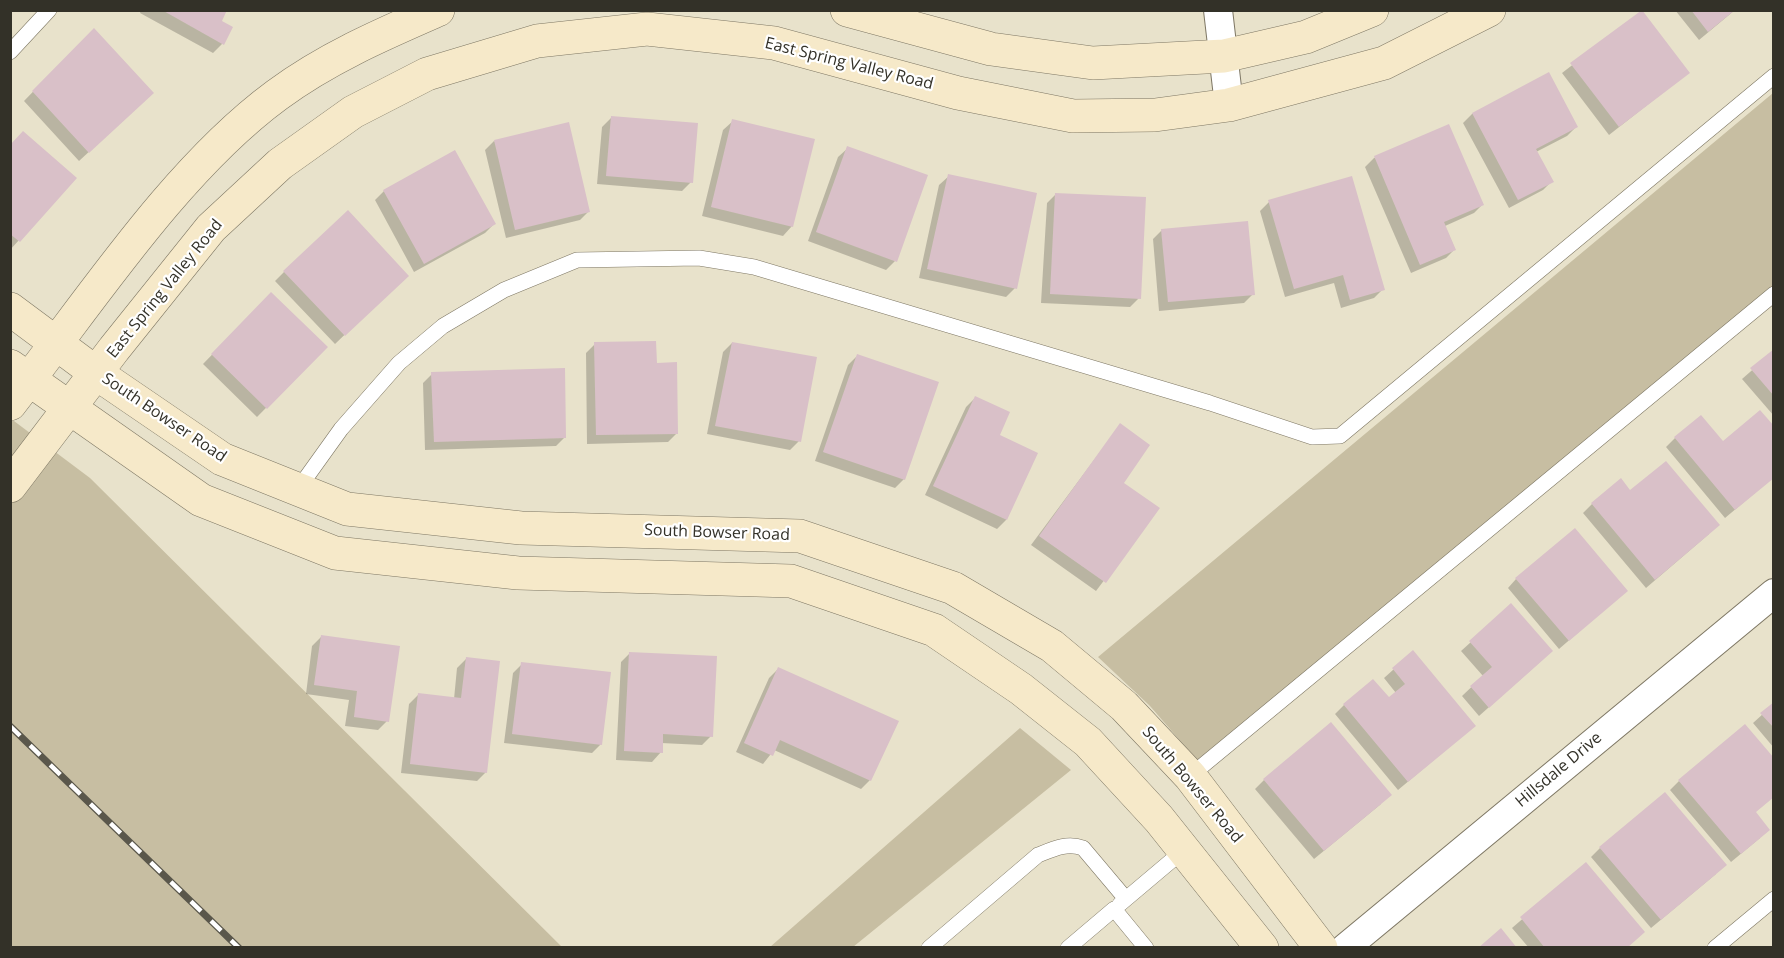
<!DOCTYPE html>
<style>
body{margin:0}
#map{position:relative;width:1784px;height:958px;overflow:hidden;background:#e8e2cb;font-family:"Open Sans",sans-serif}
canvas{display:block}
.frame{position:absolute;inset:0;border:12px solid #333128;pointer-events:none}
</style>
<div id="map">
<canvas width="1784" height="958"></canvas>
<div class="frame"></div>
</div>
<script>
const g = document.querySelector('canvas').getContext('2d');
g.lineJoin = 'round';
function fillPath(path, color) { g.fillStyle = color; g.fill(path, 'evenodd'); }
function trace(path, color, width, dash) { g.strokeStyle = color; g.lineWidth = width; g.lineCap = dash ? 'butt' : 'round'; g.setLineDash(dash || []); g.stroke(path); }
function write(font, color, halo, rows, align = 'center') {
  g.font = font + ' "Open Sans",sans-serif'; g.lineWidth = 4.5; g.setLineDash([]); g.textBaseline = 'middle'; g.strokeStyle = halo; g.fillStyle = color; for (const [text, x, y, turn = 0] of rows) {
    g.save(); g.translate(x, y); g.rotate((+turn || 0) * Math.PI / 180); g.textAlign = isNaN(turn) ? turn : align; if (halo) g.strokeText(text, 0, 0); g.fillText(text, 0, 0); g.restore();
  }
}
const green = new Path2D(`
 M1773,93V291L1202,766L1150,706L1098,657Z
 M10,418L90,478L562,947H11Z
 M1020,728L1071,770L853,947H770Z`);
const shadow = new Path2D(`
 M141,10H226L220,21L222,44L213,53L140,13Z
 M1675,10H1735L1699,40Z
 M1641,12L1688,73L1609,135L1562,73Z
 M93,30L143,102L79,161L24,101Z
 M1548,74L1576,127L1567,136L1536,152L1552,181L1543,190L1509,208L1463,123L1472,114Z
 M611,118L691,182L682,191L597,184L602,127Z
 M733,121L792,226L783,236L702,216L723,130Z
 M1448,126L1483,204L1474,213L1445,226L1455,249L1446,258L1411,273L1365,167L1374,158Z
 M494,141L589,211L580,220L506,238L485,150Z
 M10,146L75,178L10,250Z
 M848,148L895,261L886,270L808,241L838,157Z
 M949,176L1015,288L1006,297L919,278L939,185Z
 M384,191L494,224L485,233L414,272L375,200Z
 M1056,194L1139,298L1130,307L1041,303L1047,203Z
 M1269,202L1383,289L1374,298L1341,308L1334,283L1285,297L1260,211Z
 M1162,230L1253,294L1244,303L1159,311L1153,239Z
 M284,272L407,275L335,344L275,281Z
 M271,294L326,347L257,417L203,364Z
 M732,343L799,441L790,450L707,434L723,352Z
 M595,344L655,364L677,433L668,442L587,444L586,353Z
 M1774,351V416L1742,379Z
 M857,356L904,479L895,488L815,461L848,365Z
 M432,374L565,437L556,446L425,450L423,383Z
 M975,398L998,436L1036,453L1006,520L997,529L925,495L966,407Z
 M1120,425L1122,483L1158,509L1096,591L1031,545Z
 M1675,438L1723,444L1774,477L1725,518L1666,447Z
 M1630,492L1709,534L1646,588L1583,513L1592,504Z
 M1516,579L1626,591L1559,649L1508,588Z
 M1511,606L1542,660L1479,716L1462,696L1483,676L1461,651Z
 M321,637L387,721L378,730L345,726L349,700L306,694L312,646Z
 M1413,652L1465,734L1398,790L1335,714L1344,705L1389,699L1396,693L1384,678Z
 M630,653L711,736L702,745L661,743V752L652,762L616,760L621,662Z
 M466,659L486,772L477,781L401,773L409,704L418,695L454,699L457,668Z
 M522,664L601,744L592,753L504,743L513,673Z
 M778,669L870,780L861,789L774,750L763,764L736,752L769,678Z
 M1774,704V748L1753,723Z
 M1264,780L1381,804L1314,859L1255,789Z
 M1679,781L1754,813L1760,838L1731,862L1670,790Z
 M1600,848L1716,874L1651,928L1591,857Z
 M1586,864L1627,948H1529L1512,928Z`);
const building = new Path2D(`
 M162,10H227L222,21L233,27L224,45Z
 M1642,10L1690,73L1619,127L1570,63Z
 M1691,10H1735L1708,32Z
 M94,28L154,93L89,153L32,91Z
 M1549,72L1578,127L1536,149L1554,182L1518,200L1472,113Z
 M611,116L698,123L693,183L606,176Z
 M732,119L815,139L793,227L711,207Z
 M569,122L590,212L515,230L494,140Z
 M1449,124L1484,205L1444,222L1456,250L1420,265L1374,156Z
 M23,131L77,178L20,242L10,234V145Z
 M847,146L928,175L897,262L816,232Z
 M455,150L496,224L424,264L383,190Z
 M948,174L1037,193L1017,289L927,269Z
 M1352,176L1385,290L1350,300L1343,275L1294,289L1268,200Z
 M1055,193L1146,197L1141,299L1050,294Z
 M348,210L409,276L345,336L283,271Z
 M1248,221L1255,295L1168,302L1161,229Z
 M271,292L328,347L267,409L211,354Z
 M656,341L657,363L677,362L678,434L596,435L594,342Z
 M732,342L817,357L801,442L715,426Z
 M1774,349V396L1750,368Z
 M857,354L939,382L905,480L823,452Z
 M565,368L566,438L434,442L431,372Z
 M975,396L1010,412L1000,435L1038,453L1007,520L933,486Z
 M1760,410L1774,426V478L1735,510L1674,437L1701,415L1723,441Z
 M1120,423L1150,445L1124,483L1160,508L1106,583L1039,536Z
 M1666,461L1720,525L1655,580L1591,503L1621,478L1630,490Z
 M1575,528L1628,591L1569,641L1515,578Z
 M1511,603L1553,651L1489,708L1470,686L1492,667L1469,641Z
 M321,635L400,646L389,722L354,717L357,691L314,685Z
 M1413,650L1476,726L1408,782L1343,704L1373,679L1389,697L1405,684L1392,668Z
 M629,652L717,656L713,737L663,734V753L624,751Z
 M466,657L500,661L487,773L410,764L418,693L461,698Z
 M521,662L611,672L602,745L512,734Z
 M778,667L899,721L871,781L780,740L773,756L744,743Z
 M1774,702V728L1760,713Z
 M1331,722L1392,795L1324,851L1263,779Z
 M1745,724L1774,758V797L1756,812L1770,830L1741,854L1678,780Z
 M1665,792L1727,865L1661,920L1599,847Z
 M1586,862L1645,932L1627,948H1545L1520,917Z
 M1501,928L1517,948H1478Z`);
const lane = new Path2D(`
 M10,52L49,10
 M298,489L341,429L399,363L443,326L504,290L577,260L699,258L754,267L1210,403L1312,437L1340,436L1774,76
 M1190,776L1774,294
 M1120,904L1184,850
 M929,948L1038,855C1053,849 1067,842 1083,848L1126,899
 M1068,948L1114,909L1146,948
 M1715,948L1774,899`);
const street = new Path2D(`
 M1218,10L1229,105
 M1345,948L1774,593`);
const secondary = new Path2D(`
 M847,10L991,49L1093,63L1224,56L1306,37L1372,10
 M10,309L96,373L222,459L347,509L521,528L800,536L953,588L1052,646L1124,706L1190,776L1321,948
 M10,366L201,500L335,553L518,573L791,581L934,630L1021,689L1088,742L1159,819L1262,948
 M10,404C89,303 175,170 277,95C327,58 383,34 438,10
 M10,486L114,349L211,228L280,164L353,112L427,74L537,41L647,29L774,43L958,93L1073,116L1155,115L1229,105L1384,63L1489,10`);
const rail = new Path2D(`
 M10,726L239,948`);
const streetNames = [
 ["East Spring Valley Road",849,64,14],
 ["East Spring Valley Road",165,289,-51],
 ["South Bowser Road",164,418,34],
 ["South Bowser Road",717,533,2],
 ["Hillsdale Drive",1559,770,-40],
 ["South Bowser Road",1192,785,50]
];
fillPath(green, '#c7bea2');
fillPath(shadow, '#0003');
fillPath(building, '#d9c0c8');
trace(lane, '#7e7764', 16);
trace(street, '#7e7764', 30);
trace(secondary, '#7e7764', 34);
trace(lane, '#fff', 15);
trace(street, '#fff', 28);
trace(secondary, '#f6e9c9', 33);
trace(rail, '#5a574b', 7);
trace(rail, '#fff', 4.5, [14]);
write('16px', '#333128', '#fff', streetNames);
</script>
